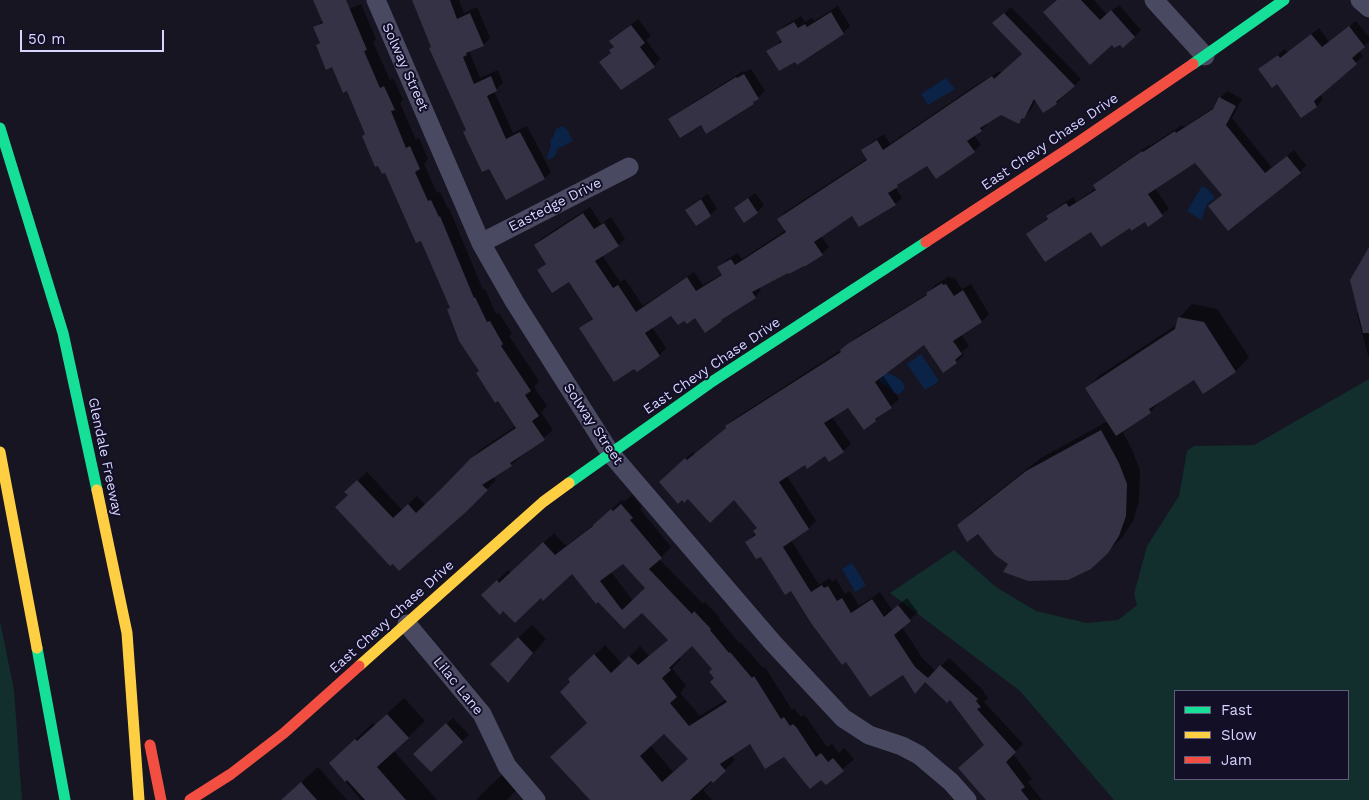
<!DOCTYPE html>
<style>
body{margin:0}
#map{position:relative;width:1369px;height:800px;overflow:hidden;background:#161521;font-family:"Work Sans",sans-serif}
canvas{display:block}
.legend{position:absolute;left:1174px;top:690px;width:175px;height:90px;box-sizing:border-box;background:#120f27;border:1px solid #615e7d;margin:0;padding:6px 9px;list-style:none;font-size:15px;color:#d8d5ff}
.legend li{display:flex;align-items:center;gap:10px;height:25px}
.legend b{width:25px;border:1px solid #615e7d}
.scale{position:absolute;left:20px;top:30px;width:144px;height:22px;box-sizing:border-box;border:2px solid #d8d5ff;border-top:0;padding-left:6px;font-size:15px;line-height:18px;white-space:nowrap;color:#d8d5ff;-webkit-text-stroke:4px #120f27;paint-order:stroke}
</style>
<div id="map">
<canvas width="1369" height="800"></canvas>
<ul class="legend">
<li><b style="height:6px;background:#16e098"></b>Fast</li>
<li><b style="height:6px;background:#ffcf43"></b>Slow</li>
<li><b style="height:6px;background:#f24e42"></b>Jam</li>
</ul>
<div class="scale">50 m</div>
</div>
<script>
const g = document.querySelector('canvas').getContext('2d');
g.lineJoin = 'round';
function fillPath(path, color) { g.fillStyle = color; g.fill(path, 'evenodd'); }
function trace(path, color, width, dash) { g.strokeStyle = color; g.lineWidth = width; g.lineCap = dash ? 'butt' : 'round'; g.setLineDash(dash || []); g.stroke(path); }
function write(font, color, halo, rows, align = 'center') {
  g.font = font + ' "Work Sans",sans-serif'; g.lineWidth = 4; g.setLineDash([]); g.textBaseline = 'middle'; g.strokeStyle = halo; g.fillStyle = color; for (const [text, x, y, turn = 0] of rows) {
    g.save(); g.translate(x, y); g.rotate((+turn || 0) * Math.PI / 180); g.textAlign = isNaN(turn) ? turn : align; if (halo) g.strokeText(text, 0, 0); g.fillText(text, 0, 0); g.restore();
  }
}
const green = new Path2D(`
 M1369,379V800H1114L1020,691L890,593L954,550L996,587L1036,611L1087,623L1118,620L1137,605L1134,594L1147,546L1179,496L1187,451L1194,446L1254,445ZM1348,691V779H1175V691Z
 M0,621L14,690L22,800H0Z`);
const water = new Path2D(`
 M946,78L955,89L928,105L921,94Z
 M563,126L568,131L573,141L557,149L556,155L549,160L547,157L551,145L550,140L553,137L556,129Z
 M1202,186L1208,189L1215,198L1207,204L1201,220L1187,211Z
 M921,354L939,381L925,390L907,364Z
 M886,373C894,375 903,379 905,388L900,394L893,393L890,388L880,382L879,378Z
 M852,563L866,585L855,592L842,569Z`);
const shadow = new Path2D(`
 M413,0H459L464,13L477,7L490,38L483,45L469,51L480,78L498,70L503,83L494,91L513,133L527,126L551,172L545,178L489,167L464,132L467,129Z
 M1057,0H1094L1107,15L1119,5L1141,30L1134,37Z
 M361,4L376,39L373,42L390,80L393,78L403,100L400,103L416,140L419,138L428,159L424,164L437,193L440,192L448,209L449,208L483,290L485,289L496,314L499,313L512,334L509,336L539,381L534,387L547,406L541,412L553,430L511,465L492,477L496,480L466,511L399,569L349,495L355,483L367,472L402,510L417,496L425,505L481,449L516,426L480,370L448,310L451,307L422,239L366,133L347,89L333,65L317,45L321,41L315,28L324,19Z
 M838,6L850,26L843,33L795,60L768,52L782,40L778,33L784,26L801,16L805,22L812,18L814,21Z
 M1011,7L1081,79L1057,103L1043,112L1036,100L1030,111L1019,122L1000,113L987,122L988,123L981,130L974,135L981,145L974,151L937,178L928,164L902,181L895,187L902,198L895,204L852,215L821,236L829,247L822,254L805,266L788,271L759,287L761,290L755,297L695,317L672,314L652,327L666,348L660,355L637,371L581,328L593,318L569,280L539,270L547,262L536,245L542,238L590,207L601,224L611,217L625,239L618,245L602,255L620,282L625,279L643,306L694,272L703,285L722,274L719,268L725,261L738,253L742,259L786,230L779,219L785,212L868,158L863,150L869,144L884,134L890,144L973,87L1000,71L1001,73L1023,54L1001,17Z
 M638,19L651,36L646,40L660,59L654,66L601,62L612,52L611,50L615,46L611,41Z
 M1356,21L1369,37V41L1359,51L1363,56L1320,94L1323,99L1317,106L1302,116L1277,82L1260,69L1285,49L1288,53L1319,28L1329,42Z
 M751,69L765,91L753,103L701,124L670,119L677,113L743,71L744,72Z
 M1227,91L1242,99L1232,118L1272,168L1294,150L1306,165L1300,172L1209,206L1223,194L1195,161L1155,188L1169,209L1148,225L1145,220L1130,227L1028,234L1048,218L1047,216L1054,210L1073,197L1076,202L1096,188L1095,186L1101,179L1149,145L1150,146L1182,125L1184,127L1216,106L1220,98Z
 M755,193L764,205L757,212L735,208Z
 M708,194L717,209L710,215L686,210L693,203Z
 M1369,260V355H1368L1357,314L1359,312Z
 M950,276L951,279L954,277L962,289L971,284L989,314L982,321L961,334L969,346L962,352L964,355L956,362L925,343L882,374L899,399L875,420L848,406L832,417L851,444L843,451L826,455L805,464L787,476L816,521L809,528L791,540L819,585L830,578L832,582L836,579L845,594L850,591L859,606L880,592L892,610L907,598L918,612L902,627L923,659L936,671L949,658L984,691L983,692L988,698L984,702L1023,744L1013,754L1032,779L1028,782L1042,800H996L985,744L950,698L926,681L847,660L791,589L762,556L746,542L756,533L758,527L735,499L668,474L693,452L695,454L727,427L734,419L841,350L858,336L927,294L935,285Z
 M1192,304L1217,309L1249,357L1236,371L1204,392L1195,378L1163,398L1150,412L1122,430L1132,450L1140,470L1139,501L1133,521L1122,538L1107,552L1009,563L978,532L959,525L972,512L1041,458L1108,421L1087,388L1100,375L1178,324L1179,318Z
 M632,495L642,507L640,509L671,547L659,559L703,604L705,602L720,618L719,619L740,644L741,643L763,668L765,667L792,710L794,708L801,717L804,715L807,718L827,747L832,744L839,753L844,748L854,759L826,784L795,753L751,743L731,755L735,760L703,790L712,800H591L588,723L570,679L605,645L622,664L640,646L649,656L669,639L642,612L624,628L572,572L541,597L503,609L483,595L508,570L511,573L554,533L566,546L597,522L622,500L624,502ZM623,562L646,588L633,601L611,572ZM692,645L714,669L716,678L727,699L700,716L680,693L686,686L672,668L681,659L679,657ZM665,732L689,759L673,772L650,745Z
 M532,625L546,639L508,682L505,650Z
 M404,698L425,721L394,751L437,800H361L330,763L373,723L375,725Z
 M453,718L469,735L431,771L415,754Z
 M318,767L347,800H283L294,789Z
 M506,772L518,788L507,800H476L494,782Z`);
const building = new Path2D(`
 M313,0H346L367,50L364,51L380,88L384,86L395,110L391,111L406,148L410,146L420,169L415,172L428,201L431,200L439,217L440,216L474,298L475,297L487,322L490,321L503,344L501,346L531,391L525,395L539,416L532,421L545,440L510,463L512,466L482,485L488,490L466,512L399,571L393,564L390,566L335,507L348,495L344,492L357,480L393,518L408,504L416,513L442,488L471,458L516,428L498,401L495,403L476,373L479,371L459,341L447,309L450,308L421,241L416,243L385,173L382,174L378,166L375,167L362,136L365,134L347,91L343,93L332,67L326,70L316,45L320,43L313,27L323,23Z
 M412,0H450L457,19L470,13L484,46L466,53L467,55L463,57L474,84L491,76L497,91L487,96L506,139L520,132L545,179L506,200L489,169L482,172L463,132L466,130L429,48L431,47Z
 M1057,0H1081L1100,20L1111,10L1135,37L1123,48L1120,45L1114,48L1112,45L1090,65L1043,12Z
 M831,12L844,34L797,65L795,62L779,71L766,51L782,42L776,32L794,22L798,28L805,24L807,27Z
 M1004,13L1075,86L1056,102L1057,104L1043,113L1034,99L1024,119L1022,118L1019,124L1001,115L980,128L982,131L967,141L975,152L936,179L927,166L897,185L898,187L888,193L896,205L859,227L852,216L814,242L823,255L804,267V266L789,274L788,273L752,292L756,298L721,320L722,321L705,333L695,318L687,324L684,321L678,325L671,316L645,333L660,356L637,372L634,369L614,382L579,328L593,319L569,282L552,293L537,270L546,264L534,245L583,213L594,229L604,223L619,246L595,261L613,288L618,285L636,312L687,277L696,291L722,275L717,267L731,259L735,265L786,232L777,219L867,160L861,150L877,140L883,150L965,94L992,76L994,79L1022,54L992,23Z
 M631,25L645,43L640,47L655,67L621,90L599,62L611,53L609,50L614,47L609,41Z
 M1349,26L1365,47L1352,58L1357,64L1314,101L1317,107L1301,118L1277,84L1272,88L1258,69L1278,55L1280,58L1311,34L1322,47Z
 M744,74L759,99L753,102L754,104L706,134L701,125L680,138L668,119L736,77L737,78Z
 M1219,97L1236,106L1226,125L1265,173L1287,156L1301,173L1228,231L1208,206L1222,195L1195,163L1148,194L1163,216L1148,227L1145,222L1131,231L1130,228L1101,247L1091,232L1045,262L1026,234L1048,219L1046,216L1066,203L1069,207L1096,190L1093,185L1142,151L1143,152L1175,131L1176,133L1213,109Z
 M748,198L758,213L744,223L734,208Z
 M701,199L711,216L696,226L685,210Z
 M1369,247V333H1363L1350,280Z
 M942,283L943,285L946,284L954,296L963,290L982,322L953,341L962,354L955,360L957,363L943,373L924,345L875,382L892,408L875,419L876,421L864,430L848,408L824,423L844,452L829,462L825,456L807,469L805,465L779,482L809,529L783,547L811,592L822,585L824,588L828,586L837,601L842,598L851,613L872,599L884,617L898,605L911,621L894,635L915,667L928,678L940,665L978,699L976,701L981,707L977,709L1016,752L1006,762L1025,787L1021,790L1029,800H986L958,768L984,745L950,700L947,703L925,682L915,694L903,675L870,697L846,662L842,665L811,623L791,591L785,595L761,557L756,559L745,542L756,535L753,531L757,528L734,500L710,523L688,499L684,503L682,500L678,504L659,482L685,458L687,460L726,428L725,426L841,352L840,350L849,343L927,295L926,293Z
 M1178,317L1204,322L1236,372L1203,394L1194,380L1149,409L1151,413L1116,436L1085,388L1175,329Z
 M1101,430L1119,463L1127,484L1126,516L1119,536L1108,553L1091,569L1068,580L1028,581L1003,572L1008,564L995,555L978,534L967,542L957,525L1026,471Z
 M621,504L633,518L630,520L662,558L649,569L692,614L694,611L711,629L710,630L729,653L730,652L752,678L754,676L781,719L784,717L790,726L793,724L797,728L816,757L821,753L828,762L833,758L844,771L826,785L821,780L810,789L784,757L765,769L750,744L720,764L726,771L713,783L711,781L690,800H590L550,757L587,723L560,692L570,682L568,679L594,654L611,673L629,656L638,665L668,640L642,613L624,629L598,602L596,604L572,574L543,601L541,598L515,623L503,611L500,615L481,595L497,580L499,583L543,542L555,555L593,526V525L611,509L613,511ZM623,564L645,588L622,610L600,581ZM692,646L712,669L709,672L714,678L710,682L727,702L689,726L670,703L677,697L662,678L671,670L669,668ZM664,734L688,759L662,782L640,756Z
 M518,637L533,653L508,683L490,664Z
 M387,714L409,738L377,767L406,800H365L347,780L345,782L329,763L355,739L357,741Z
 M446,723L463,742L431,772L413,754Z
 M301,782L317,800H281Z`);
const street = new Path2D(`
 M376,0L481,243L514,301L611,454L773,643L843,718L869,735L902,746L919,755L951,782L967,800
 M1154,0L1205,56
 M1360,0L1369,8
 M481,243L629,167
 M407,624L482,714L507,766L536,800`);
const fast = new Path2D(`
 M1193,64L1284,0
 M0,128L63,333L97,490
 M569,483L710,383L926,242
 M37,648L65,800`);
const slow = new Path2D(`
 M0,452L37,648
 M97,490L127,633L139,800
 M359,666L543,502L569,483`);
const jam = new Path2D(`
 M926,242L1077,143L1193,64
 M150,745L161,800
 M190,800L231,774L284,733L359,666`);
const streetNames = [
 ["Solway Street",405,67,66],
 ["East Chevy Chase Drive",1050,142,-34],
 ["Eastedge Drive",555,205,-27],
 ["East Chevy Chase Drive",712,366,-34],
 ["Solway Street",593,424,56],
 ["Glendale Freeway",105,457,78],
 ["East Chevy Chase Drive",392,617,-42],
 ["Lilac Lane",458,686,51]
];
fillPath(green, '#122e2d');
fillPath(water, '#0b2347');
fillPath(shadow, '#0007');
fillPath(building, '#343244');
trace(street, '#494962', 19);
trace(fast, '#16e098', 11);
trace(slow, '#ffcf43', 11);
trace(jam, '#f24e42', 11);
write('14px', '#d8d5ff', '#120f27', streetNames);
</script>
